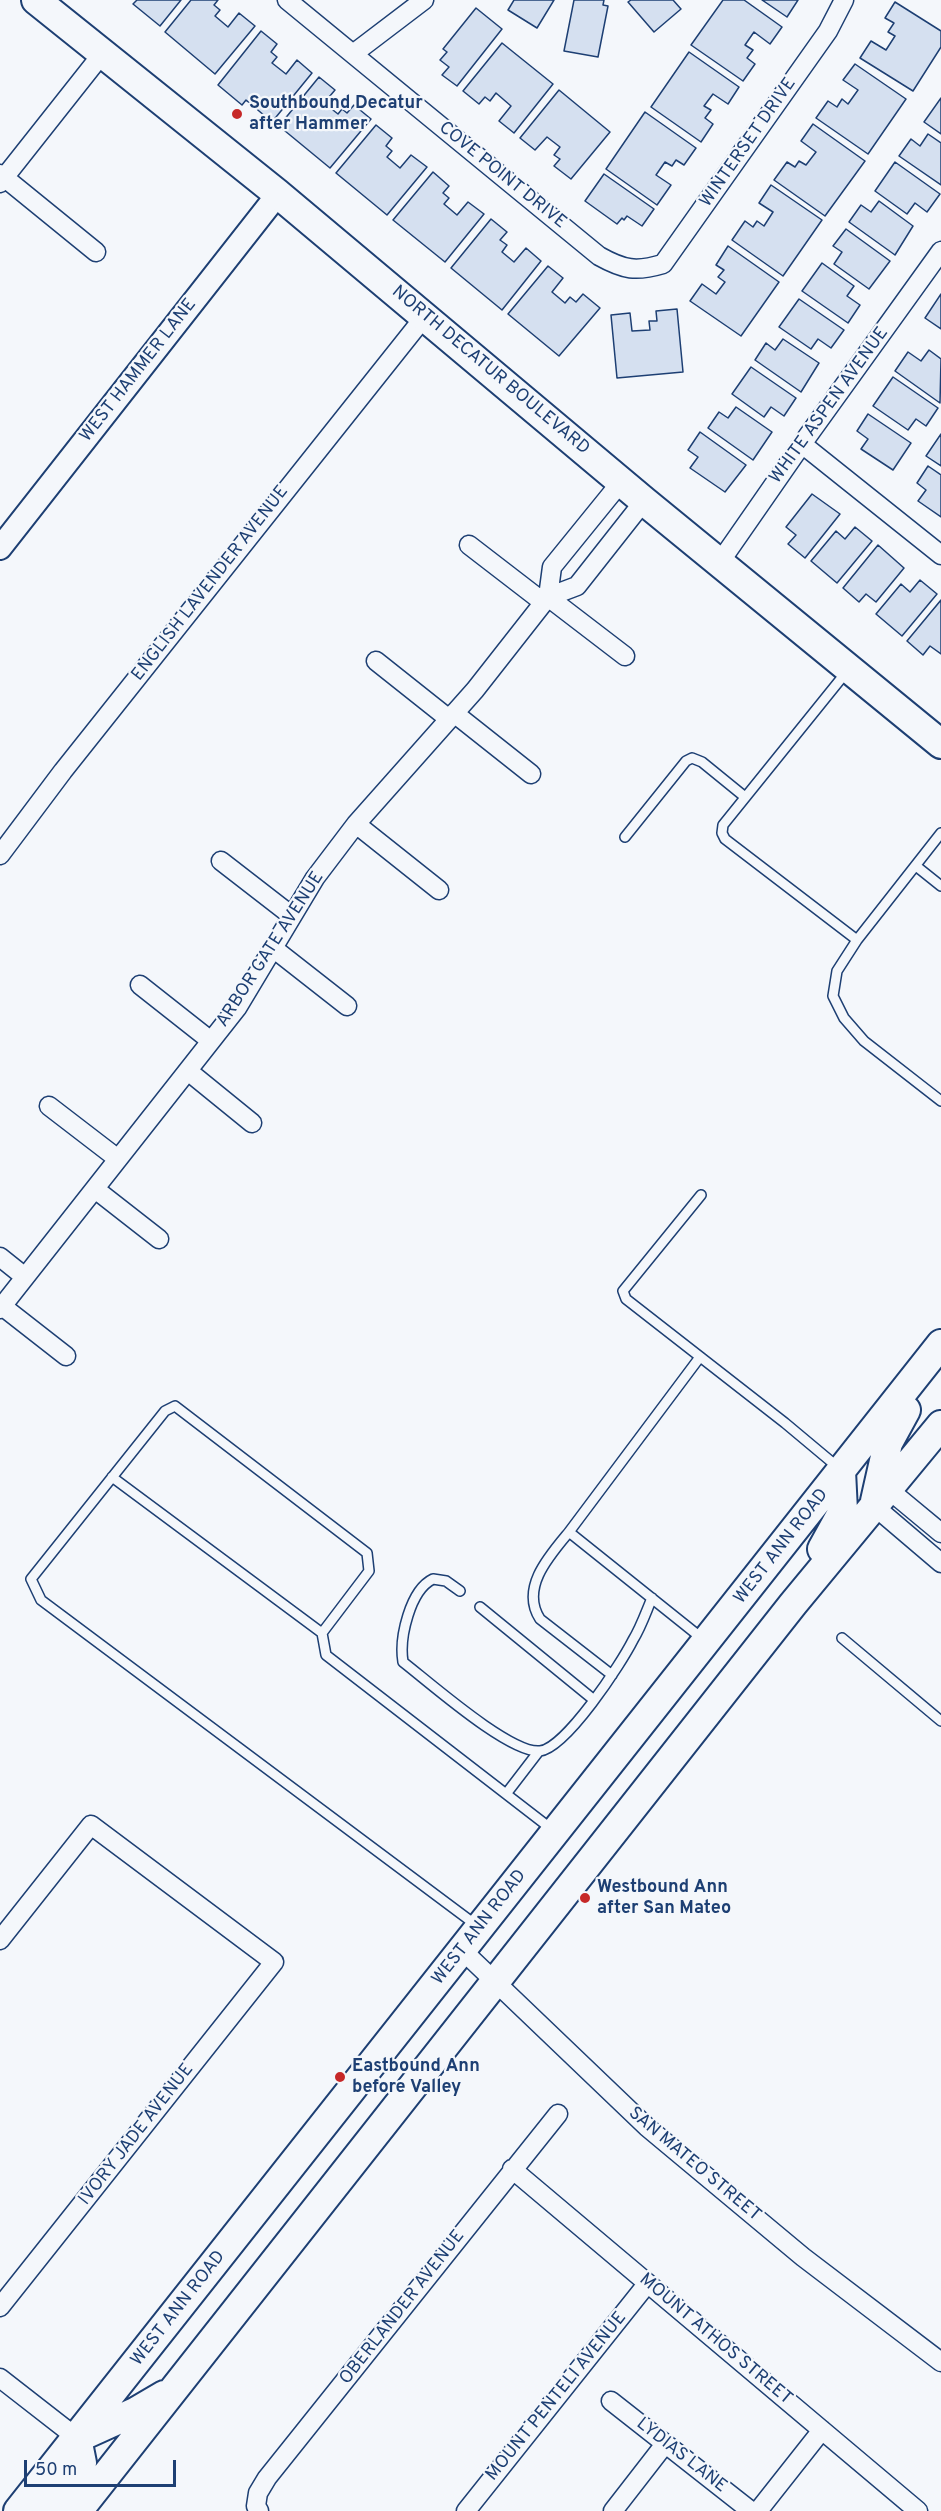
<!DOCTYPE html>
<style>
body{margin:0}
#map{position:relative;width:941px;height:2511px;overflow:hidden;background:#f4f7fb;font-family:Overpass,sans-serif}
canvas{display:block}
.scale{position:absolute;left:24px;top:2460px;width:152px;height:27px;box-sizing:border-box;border:3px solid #1d3f73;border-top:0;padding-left:8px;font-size:18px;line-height:21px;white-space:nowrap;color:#1d3f73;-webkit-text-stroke:4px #f4f7fb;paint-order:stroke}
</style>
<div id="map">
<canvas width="941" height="2511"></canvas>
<div class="scale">50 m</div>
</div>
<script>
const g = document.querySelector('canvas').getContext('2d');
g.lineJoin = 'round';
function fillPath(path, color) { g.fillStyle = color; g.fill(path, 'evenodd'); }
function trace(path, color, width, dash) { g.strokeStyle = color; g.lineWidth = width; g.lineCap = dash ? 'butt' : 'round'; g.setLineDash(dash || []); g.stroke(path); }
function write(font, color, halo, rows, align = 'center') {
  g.font = font + ' Overpass,sans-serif'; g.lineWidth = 4.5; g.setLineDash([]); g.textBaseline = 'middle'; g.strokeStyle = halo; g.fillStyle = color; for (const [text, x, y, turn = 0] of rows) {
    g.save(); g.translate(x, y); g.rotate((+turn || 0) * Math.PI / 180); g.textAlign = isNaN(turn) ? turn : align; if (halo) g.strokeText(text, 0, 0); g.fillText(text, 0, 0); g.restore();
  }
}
const building = new Path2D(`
 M137,0H181L160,26L133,4Z
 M191,0H218L214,5L220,10L215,16L228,27L239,13L255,26L215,74L165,32Z
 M514,0H554L537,28L508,10Z
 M574,0H604L603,5L608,6L598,57L564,51Z
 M631,0H673L681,9L654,32L628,2Z
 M723,0H744L782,27L770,44L754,32L745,45L753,50L747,58L755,64L743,81L691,45Z
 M762,0H798L787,17Z
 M895,2L941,31V47L913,91L860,58L871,41L886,50L895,36L888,32L894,23L885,18Z
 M476,8L502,29L457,86L442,75L449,67L440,60L447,52L443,49Z
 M261,31L277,44L271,52L277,57L272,63L286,74L297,60L312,73L272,122L246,100L242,105L218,85Z
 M502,43L553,84L514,133L499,121L511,106L496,93L490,101L485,97L479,104L463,91Z
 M689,52L739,87L728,104L713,94L704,106L711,110L705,118L713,124L701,142L651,107Z
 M855,64L906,99L868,154L816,118L828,101L837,107L842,99L848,104L858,90L843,80Z
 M319,77L335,90L324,103L338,114L342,109L347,113L354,105L371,119L330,168L279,126Z
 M559,90L610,132L571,179L554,166L560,159L554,155L560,147L547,137L535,150L520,138Z
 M941,98V134L924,122Z
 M645,112L696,148L684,165L676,160L672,166L665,162L656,175L671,185L657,205L606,169Z
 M813,124L865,161L825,216L774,180L787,162L795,167L799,161L806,165L816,152L801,141Z
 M376,125L392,138L386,146L392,151L387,157L400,168L411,155L427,167L387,215L336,173Z
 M928,134L941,143V185L899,156L911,139L920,146Z
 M895,162L940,194L927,212L915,203L907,214L875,191Z
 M433,172L449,186L443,193L449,198L444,204L457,215L468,202L484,214L445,262L393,220Z
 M604,174L654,209L642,226L627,216L624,220L622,218L617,224L585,201Z
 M771,185L822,220L783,276L732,240L745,221L753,227L757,221L764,226L773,212L759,203Z
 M879,201L913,226L895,255L849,222L861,205L871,212Z
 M491,219L507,232L500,240L507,245L502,252L514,262L526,248L541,261L502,310L451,268Z
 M846,229L890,261L869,289L834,264L842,252L833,246Z
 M728,246L779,282L741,336L690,301L702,284L716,294L725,282L718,277L724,270L716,265Z
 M822,263L854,286L847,296L860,305L848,323L802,291Z
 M548,266L563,278L552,292L565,303L570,297L576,302L583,294L600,308L559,356L508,314Z
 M941,294V329L925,318Z
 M799,299L844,330L831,348L818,339L811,349L779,327Z
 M677,309L683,372L617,378L611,315L630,313L632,331L650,330L649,321H657L656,311Z
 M783,339L819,363L801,392L755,360L766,343L775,350Z
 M929,350L941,359L940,403L895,371L908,352L921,361Z
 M751,367L796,398L784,416L771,407L764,417L732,394Z
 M893,377L938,408L926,426L916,419L908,430L873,406Z
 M736,407L772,432L753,460L708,428L719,412L728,418Z
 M868,414L911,443L893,470L861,449L868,439L857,431Z
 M700,432L746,465L725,492L690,468L698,457L688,450Z
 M941,434V466L926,456Z
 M928,466L941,475V517L918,501L926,490L917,483Z
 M812,494L840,514L805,558L788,544L796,535L786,527Z
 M855,527L872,541L837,583L811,561L836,531L845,539Z
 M878,545L904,568L876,602L866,594L859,602L843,588Z
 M920,580L937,594L902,636L876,614L901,584L910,592Z
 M941,600V654L930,646L923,655L907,641Z`);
const service = new Path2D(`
 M848,670L723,825L722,833L725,839L857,940
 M941,833L857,940L837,971L833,996L844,1018L864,1041L941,1101
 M625,837L686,761L692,758L702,762L745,797
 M916,866L941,886
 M701,1195L623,1291L626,1299L785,1423L840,1469
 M700,1357L569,1532L704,1640
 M112,1477L322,1633
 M569,1532C549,1556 520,1588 540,1619L612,1675
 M460,1591L446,1581L433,1579C410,1590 399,1638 403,1662C429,1682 510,1754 540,1751C566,1748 621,1664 633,1640C641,1627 646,1612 652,1598
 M480,1607L594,1700
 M842,1638L941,1721
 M506,1794L539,1751
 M476,1925L41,1600L31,1579L165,1411L175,1406L367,1553L369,1571L322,1633L326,1655L554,1831`);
const minor = new Path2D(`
 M287,0L599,256C624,270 636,272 663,264L828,31L844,0
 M353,54L424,0
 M0,174L96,252
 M0,183L102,54
 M802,444L941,555
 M469,545L543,602
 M720,562L802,444L941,251
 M548,597L552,567L621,482
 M548,597L625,656
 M376,661L449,719
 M454,713L531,774
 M356,824L439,890
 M0,855L63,771L425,316
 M221,861L292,916
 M273,948L347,1006
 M140,985L211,1041
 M188,1071L252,1123
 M49,1106L118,1159
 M95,1189L159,1239
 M0,1257L25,1277
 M2,1306L66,1356
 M0,1309L237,1008L315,878L356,824L475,690L548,597L577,586L644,501
 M888,1489L941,1533
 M874,1506L941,1563
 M0,1940L91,1825L274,1962L0,2307
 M462,1950L647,2127L803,2257L941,2362
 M512,2169L918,2511
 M0,2378L77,2438
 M611,2401L751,2511
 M259,2511L256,2506L258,2493L267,2478L558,2114
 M466,2511L647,2284
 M613,2511L665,2444
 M758,2511L822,2430`);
const tertiary = new Path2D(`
 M0,548L278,194`);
const primary = new Path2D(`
 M36,0L278,194L644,501L941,744
 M875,1501L888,1443L906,1410
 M822,1549L843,1511L841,1471
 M82,2436L135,2412L164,2395
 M18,2511L941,1344
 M48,2511L68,2487L82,2463L77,2438
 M78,2511L793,1604L941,1425`);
const markers = [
 [237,114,6,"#c62828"],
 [585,1898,6,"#c62828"],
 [340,2077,6,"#c62828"]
];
const poiNames = [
 ["Southbound Decatur",249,104],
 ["after Hammer",249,125],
 ["Westbound Ann",597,1888],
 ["after San Mateo",597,1909],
 ["Eastbound Ann",352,2067],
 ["before Valley",352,2088]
];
const streetNames = [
 ["WINTERSET DRIVE",749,143,-55],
 ["COVE POINT DRIVE",502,176,39],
 ["WEST HAMMER LANE",139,371,-52],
 ["NORTH DECATUR BOULEVARD",490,371,40],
 ["WHITE ASPEN AVENUE",830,406,-54],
 ["ENGLISH LAVENDER AVENUE",211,584,-52],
 ["ARBOR GATE AVENUE",271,950,-57],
 ["WEST ANN ROAD",782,1547,-52],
 ["WEST ANN ROAD",480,1928,-52],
 ["IVORY JADE AVENUE",137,2135,-52],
 ["SAN MATEO STREET",694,2165,40],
 ["OBERLANDER AVENUE",403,2308,-52],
 ["WEST ANN ROAD",179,2309,-52],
 ["MOUNT ATHOS STREET",715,2340,40],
 ["MOUNT PENTELI AVENUE",557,2397,-51],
 ["LYDIAS LANE",681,2456,38]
];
fillPath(building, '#d5e0f0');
trace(building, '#1d3f73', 1.5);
trace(service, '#1d3f73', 12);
trace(minor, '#1d3f73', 21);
trace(tertiary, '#1d3f73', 26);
trace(primary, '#1d3f73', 32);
trace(service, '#f4f7fb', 9);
trace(minor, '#f4f7fb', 18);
trace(tertiary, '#f4f7fb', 22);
trace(primary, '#f4f7fb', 28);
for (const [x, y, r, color] of markers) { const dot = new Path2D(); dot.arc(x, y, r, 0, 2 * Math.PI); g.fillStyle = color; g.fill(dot); trace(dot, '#f4f7fb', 2); }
write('bold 18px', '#1d3f73', '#f4f7fb', poiNames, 'left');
write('18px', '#1d3f73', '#f4f7fb', streetNames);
</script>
